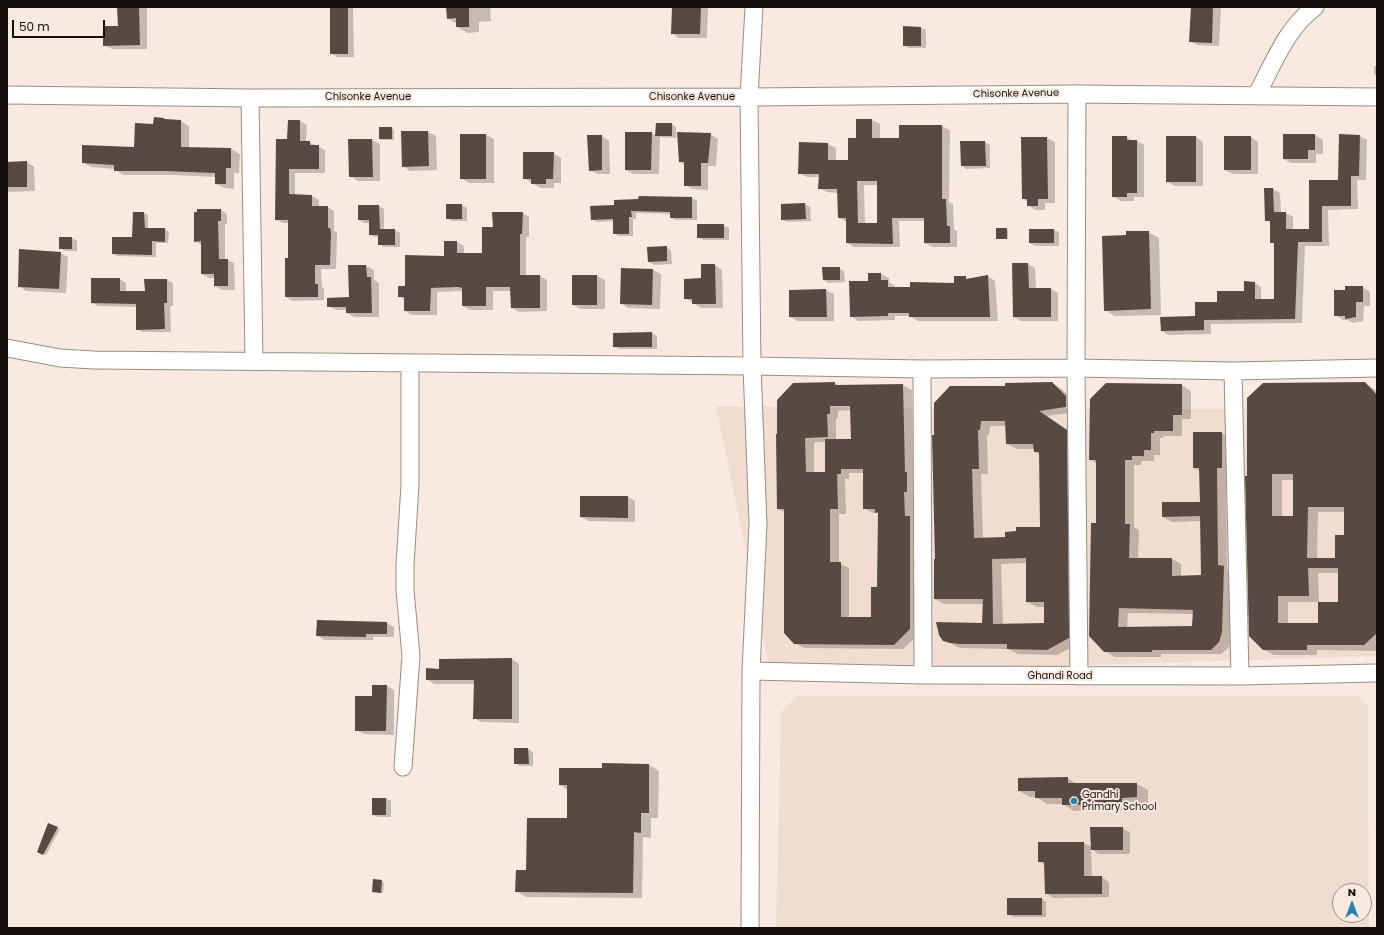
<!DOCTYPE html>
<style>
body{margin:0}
#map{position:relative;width:1384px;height:935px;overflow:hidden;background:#f8eae1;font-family:Poppins,sans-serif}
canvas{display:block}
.frame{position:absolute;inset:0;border:8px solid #140f0c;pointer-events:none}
.north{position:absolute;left:1332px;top:883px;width:40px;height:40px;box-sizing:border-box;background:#f8eae1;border:1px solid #9d928c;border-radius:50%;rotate:0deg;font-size:11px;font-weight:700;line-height:16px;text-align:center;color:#140f0c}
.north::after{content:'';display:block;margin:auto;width:14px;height:18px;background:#2483af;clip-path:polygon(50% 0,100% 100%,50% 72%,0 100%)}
.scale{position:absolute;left:12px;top:20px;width:93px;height:18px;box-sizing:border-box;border:2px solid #140f0c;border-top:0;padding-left:5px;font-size:12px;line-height:14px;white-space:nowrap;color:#140f0c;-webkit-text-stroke:3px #f8eae1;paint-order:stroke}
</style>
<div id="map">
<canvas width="1384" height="935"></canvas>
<div class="frame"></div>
<div class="north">N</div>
<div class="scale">50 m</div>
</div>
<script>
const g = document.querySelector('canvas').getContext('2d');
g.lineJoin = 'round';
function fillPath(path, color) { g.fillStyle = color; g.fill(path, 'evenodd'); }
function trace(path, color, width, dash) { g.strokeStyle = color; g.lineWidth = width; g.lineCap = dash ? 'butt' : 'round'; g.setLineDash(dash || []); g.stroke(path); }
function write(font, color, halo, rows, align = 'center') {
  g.font = font + ' Poppins,sans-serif'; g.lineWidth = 4; g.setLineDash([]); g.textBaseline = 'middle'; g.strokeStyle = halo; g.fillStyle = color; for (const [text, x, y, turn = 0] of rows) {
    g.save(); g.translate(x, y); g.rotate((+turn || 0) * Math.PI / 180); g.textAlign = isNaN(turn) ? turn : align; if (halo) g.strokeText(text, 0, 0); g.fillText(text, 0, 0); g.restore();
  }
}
const built = new Path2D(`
 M716,406L879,408L1194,409L1377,407V656L771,675Z
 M797,696H1359L1368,707L1369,928H776L781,712ZM1340,891H1364V915H1340Z`);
const shadow = new Path2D(`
 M118,7H147V49H112L104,45L119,27Z
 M331,7H353L354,57H337L331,53Z
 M447,7H490L491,21L479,22V32L468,33L457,27V24L448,18Z
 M673,7H708L707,38H679L672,33Z
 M1192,7H1221L1219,46L1198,45L1190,41Z
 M921,28L926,30V48H909L904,45Z
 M1374,66H1377V76L1374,74Z
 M164,119L167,120L181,121L189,126V148L231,149L240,154L239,173H234V189L225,188L216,184V177L174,175H124L115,170V169L91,167L83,162L134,148L154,125Z
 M857,120H872L880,124V139H900L942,126L950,130L949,202L953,204L954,230L957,231V247H933L925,243V221H899L900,247H854L847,243V222L839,218L838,193L827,192L819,188L820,177H807L799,173L800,143L828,144L836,148V161H849L857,139ZM864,185H878V224H865Z
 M289,121H300L307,125L306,142H309L325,150V173H295V195L312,196L319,200V207H328L334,211V231L337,232V237L336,269H321L322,287L324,289V300L293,301L286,297L289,259V223H283L276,219L288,140Z
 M672,124L676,127V138L660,137L659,174H633L626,170L652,133L656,136Z
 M380,128H392L394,130V140H382L380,139Z
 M402,132H428L436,136L437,170L410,171L403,166Z
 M710,134L718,139L716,166H708V190L693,189L685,185V165L680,162Z
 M461,135H486L494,139V183H469L461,178Z
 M1284,135H1315L1323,140V154H1316V163H1291L1284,159Z
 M602,136L609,141L610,174H598L590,170Z
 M1360,136L1367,140L1366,180H1357L1358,209L1328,210L1329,246H1305L1302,323L1211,324V334L1168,335L1162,331L1196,317L1218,303L1245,292L1255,283L1261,287V300H1275V244L1271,242V223L1266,220L1265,189H1273L1280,193L1281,213H1286L1293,217V230H1310V181H1339Z
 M1127,137L1132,141H1137L1144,145V197H1134V201H1121L1113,196Z
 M1196,137L1203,142V186H1175L1167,182Z
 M1251,137L1258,142V174H1233L1225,170Z
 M1047,138L1055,142V203H1045V210H1035L1028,205V202L1023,199Z
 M372,140L380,144V181H358L350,176Z
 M985,142L990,145V168L966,169L962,166Z
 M553,153L561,158V183H554V188H540L524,178Z
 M27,162L34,167L35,191L7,192V163Z
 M640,197L692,198L697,201V220H675L671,217V214L636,213V219H633V236H619L614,233V221L597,222L592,219L615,206L639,200Z
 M805,204L810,207L811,221L787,222L782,219Z
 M447,205H462L467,208V221H452L447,218Z
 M379,206L384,209V230H395L400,233V247H384L379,244V237H375L370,235V223H364L359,220Z
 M221,210L227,214V224H225V260H228L234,263L235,290H222L215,286V278H209L202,274V245L195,241Z
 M144,213L148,215V229H165L169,232L168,243H156V257L117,256L113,253L133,238Z
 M522,213L529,217V237H526V276H540L547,280V311L519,312L512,308V291H493V310H470L463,306V291L437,292V315H412L405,311V300L399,296L406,287L445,257L457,242L464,246V254H483L494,228Z
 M698,226H724L729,228V240H703L698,237Z
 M1006,229L1008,230V239H1000L998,238Z
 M1054,230L1059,232V246H1035L1030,243Z
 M1148,232L1159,238L1161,315L1115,316L1105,310L1127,236Z
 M60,238H72L77,241V251H65L60,248Z
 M666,247L671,250L672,264L654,265L649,262Z
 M60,253L68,257L66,293L26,291L19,286Z
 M1028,264L1035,268L1036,289H1051L1058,293V321H1021L1014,317Z
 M715,265L722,270L723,308H701L685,298Z
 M366,266L374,270V280L379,283V317H354L347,313V310H336L328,306L350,298Z
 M839,268L844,271L845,282L828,283L824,280Z
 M621,269L653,270L661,274L660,309L628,308L621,303Z
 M869,274H881L889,278V282L895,286V288H911L955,284L965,277L968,279L988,276L995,281L998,321H918L910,316H895V320L858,321L851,316L869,281Z
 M573,276H597L605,280V309H581L573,305Z
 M120,279L126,283V292H146L167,280L173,283V306H170L171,332H143L137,329V307L98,306L92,303Z
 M1363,287L1370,292V306H1364L1363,321L1353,323L1348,320H1343L1335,315L1346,291Z
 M826,290L834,294V321H798L790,317V291Z
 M652,333L657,336V349H619L614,346Z
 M834,383L840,386L903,385L912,390L913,477L915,478L916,497H913V519L918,522L919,634L903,649L804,648L795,643L785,512L778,509L793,384ZM851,410L852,440H836V418H838V411ZM814,442H826V473H814ZM849,473H864V508L873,513H879L878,588L872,618H849V568L839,563V514H846L845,479H849Z
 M1052,383L1062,389L1076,403V412L1047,416L1076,436L1078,644L1057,655L1018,654L1008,649L960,648L944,640L983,624L984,604H944L935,599L936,560L933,436L1006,387ZM990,426H1006L1007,444L1017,449H1035V452L1040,455L1042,528L1006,538L983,539L981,474H988L987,435H989ZM1027,563V602L1037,607H1045V624L1003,625L1001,564Z
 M1364,383L1377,391V649L1375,651L1317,650V655H1274L1263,649L1248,477ZM1282,480H1294V517H1282ZM1318,512H1345V536L1336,559H1317ZM1318,573H1339V603L1319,624H1288V602H1319Z
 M1182,385L1191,391V419H1182V436H1163V438H1160V455H1154V461H1141V465H1134V527L1139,530L1138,559H1172L1181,564V576H1202L1201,521L1172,522L1163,517L1201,503L1200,471L1194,468V433H1222L1231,439V473H1226L1227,569L1233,572L1231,638L1229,647L1221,654H1161V657H1115L1105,651L1097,524V464L1090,459ZM1128,613L1194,614L1193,627L1127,628Z
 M628,497L635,501V522L589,521L581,517Z
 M317,621L387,623L394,627V637H373V640H324L317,635Z
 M512,659L519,664V723L481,722L474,718V684H434L427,679L440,670Z
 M387,686L394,690V735L364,734L356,730L373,697Z
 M528,749L533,752V766H520L515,763Z
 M603,764L649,765L659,771L658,818H651V838L643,837L642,898L526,897L516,891L527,871L568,819V790L560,785L603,770Z
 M1067,778L1077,784H1137L1148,790V803H1133V810L1074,811L1063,804H1047L1036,797H1030L1019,791Z
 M373,798H386L391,801V817H378L373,815Z
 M49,824L60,829L46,855L38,852Z
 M1122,828L1130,832V854H1099L1091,849L1092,877H1102L1109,882V897L1053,898L1046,893L1045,865L1039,861L1084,843L1092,847Z
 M374,880L384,882L383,893L373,892Z
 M1041,899L1046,902V917H1013L1008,914Z`);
const building = new Path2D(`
 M117,7H139L140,45L103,46V26H118Z
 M330,7H348V54H330Z
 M446,7H469V27H456V18L447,19Z
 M672,7H701L700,34H671Z
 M1191,7H1213L1212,43L1189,42Z
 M903,26L921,27V46H903Z
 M154,117L164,118V119L181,120V147L231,148V168H226V184H215V173L165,171H114V165L82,163V145L134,147L135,123L153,124Z
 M856,119H872V138H899V125H942V199H946L947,226H950V243H924V218H892L893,244L846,243V218H838L837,189H818L819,174H798L799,142L828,143V160H848V138H856ZM857,181H877V223H858Z
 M288,120H300V141H310V145H319V169H289V194L312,195V206H328V228H330L331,233L330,265H315V284H318V297H285V258H288V220H275L276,139H287Z
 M656,123H672V136H655Z
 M379,127H392V139H379Z
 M401,131H428L429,166L402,167Z
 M625,132H652L651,170H625Z
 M677,132L711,133L708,163H701V186H684V162H679Z
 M460,134H486V179H460Z
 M1283,134H1315V150H1308V159H1283Z
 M1339,134L1360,135L1359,176H1351V206H1322V242H1298L1295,319L1204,320V330L1161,331L1160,317L1195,316V302H1217V291H1244V281L1255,282V299H1274V243H1270V221H1265L1264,188H1273L1274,212H1286V229H1309V180H1338Z
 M587,135H602V170L589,171Z
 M1112,136H1127V140H1137V193H1127V197H1112Z
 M1166,136H1196V182H1166Z
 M1224,136H1251V170H1224Z
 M1021,137H1047L1048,199H1038V206H1027V199H1022Z
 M348,139H372L373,177H349Z
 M960,141H985L986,166H961Z
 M523,152H554L553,179H546V184H531V179H523Z
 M27,161V187H7V162Z
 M639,196L692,197V218H670V212L631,211L632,217H629V234H613V219L591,220L590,206L614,205V200L638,199Z
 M805,203L806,219L781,220V204Z
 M446,204H462V219H446Z
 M358,205H379L380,229H395V245H378V235H369V220H358Z
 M197,209H221V221H218L219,259H228V286H214V274H201V241L194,242V212H197Z
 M133,212H144L145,228H165V242L152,241V255L112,254V237H132Z
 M492,212H523L522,234H520V275H540V308H511L510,287H486V306H462V288L458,287L431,288L430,311H404V297H398V286H405V255L444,256V241H457V253H482V227H493Z
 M697,224H724V238H697Z
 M996,228H1007V239H996Z
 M1029,229H1054V243H1029Z
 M1126,231H1149L1151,309L1104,311L1102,236L1126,235Z
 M59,237H72V249H59Z
 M667,246V261L648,262L647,247Z
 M19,249L61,252L59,289L18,287Z
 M1012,263H1028L1029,288H1051V317H1013Z
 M701,264H715L716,304H692V299H684V279L701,278Z
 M348,265H366L367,277H371L372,313H346V307H327V298L349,297Z
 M822,267H840V280H823Z
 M621,268L653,269L652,305L620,304Z
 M868,273H881V280H888V287H910V282L954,283V276H966V279L988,275L990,317H909V313H888V316L850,317L849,281H868Z
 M572,275H597V305H572Z
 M91,278H120V291H145L144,279H167V303H164L165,329L136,330V304L91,303Z
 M1345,286H1363V302H1356V317L1345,319V316H1334V290H1345Z
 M826,289L827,317H789V290Z
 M652,332V347H613V333Z
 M835,382V385L903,384L905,472H907V492H904L905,516H910V629L894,645L794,644L784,633V509H777L776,434H777V400L793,383ZM830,406H850L851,439H825V472H806L805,438L828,437L827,414H830ZM841,469H863V509H875V513L878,512L877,587H871V617H841V562H830V509H838L837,474H841Z
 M1052,382L1066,396V407L1039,411L1067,430L1069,638L1047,650L1007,649V644H959L950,643L943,641L939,635L936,622L982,623L983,599H934V559H935L932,435H934V403L950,386H1005V383ZM981,421H1005L1006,444H1033L1034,452H1039L1040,527H1016V531L1005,532V537L974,538L972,469H979L978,430H980ZM1026,558V602H1044V623L993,624L992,559Z
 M1365,382L1377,395V633L1364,645H1307V650H1263L1249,636L1245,476H1247V398L1263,383ZM1272,474H1293V516H1272ZM1308,507H1344V535H1335V558H1307ZM1308,568H1338V602H1318V623H1278V596H1309Z
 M1106,383L1182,384V415H1173V431H1154V433H1151V450H1144V456H1132V460H1125V524H1130L1129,558H1172V576L1201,575L1200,516L1162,517V502H1200L1199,468H1193V432H1222V468H1217L1218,565L1224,566L1222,632L1219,642L1211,650H1152V652H1104L1089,636L1091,523H1096V460H1089L1090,399ZM1119,608L1193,610L1192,626L1118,627Z
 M580,496H628V518L580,517Z
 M317,620L387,622V634H366V637L316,636Z
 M512,658V719H473L474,680H426V668L439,669V659Z
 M372,685H387L386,731H355V696H372Z
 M514,748H528L529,764H514Z
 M602,763L649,764V813H641V833L634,832L633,893L515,892L516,870H526L527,818H567V785H559V768H602Z
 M1068,777V783H1137V797L1122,798V804L1062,805V798H1035V791H1018V778Z
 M372,798H386V815H372Z
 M48,823L58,827L43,855L37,852Z
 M1090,827H1123V850H1091Z
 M1038,842H1084V876H1102V894H1045L1044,862H1038Z
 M373,879L382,880L381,893L372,892Z
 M1007,898H1042V915H1007Z`);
const minor = new Path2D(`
 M1077,94L1076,368L1079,676
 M7,95L250,98L749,97L1077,94L1377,97
 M1256,96C1273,65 1286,28 1315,7
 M250,98L254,361
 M7,348L60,358L94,360L752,366L922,369L1076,368L1233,371L1377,368
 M922,369L923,675
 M1233,371L1240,676
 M751,671L923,675L1240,676L1377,673
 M403,767L411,656L405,590V565L410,485V363
 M750,928L751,671L758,524L752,366L749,97L754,7`);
const markers = [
 [1074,801,4,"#2483af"]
];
const streetNames = [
 ["Chisonke Avenue",1016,94,-1],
 ["Chisonke Avenue",368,97],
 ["Chisonke Avenue",692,97],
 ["Ghandi Road",1060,676]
];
const poiNames = [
 ["Gandhi",1082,795],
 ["Primary School",1082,807]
];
fillPath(built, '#f1ddcf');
fillPath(shadow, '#0003');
fillPath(building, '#564a43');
trace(minor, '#9a8d84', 19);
trace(minor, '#fff', 17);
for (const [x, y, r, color] of markers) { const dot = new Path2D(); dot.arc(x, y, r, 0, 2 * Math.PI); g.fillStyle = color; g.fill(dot); trace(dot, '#f8eae1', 1.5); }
write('10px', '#140f0c', '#f8eae1', streetNames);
write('10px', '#140f0c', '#f8eae1', poiNames, 'left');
</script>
